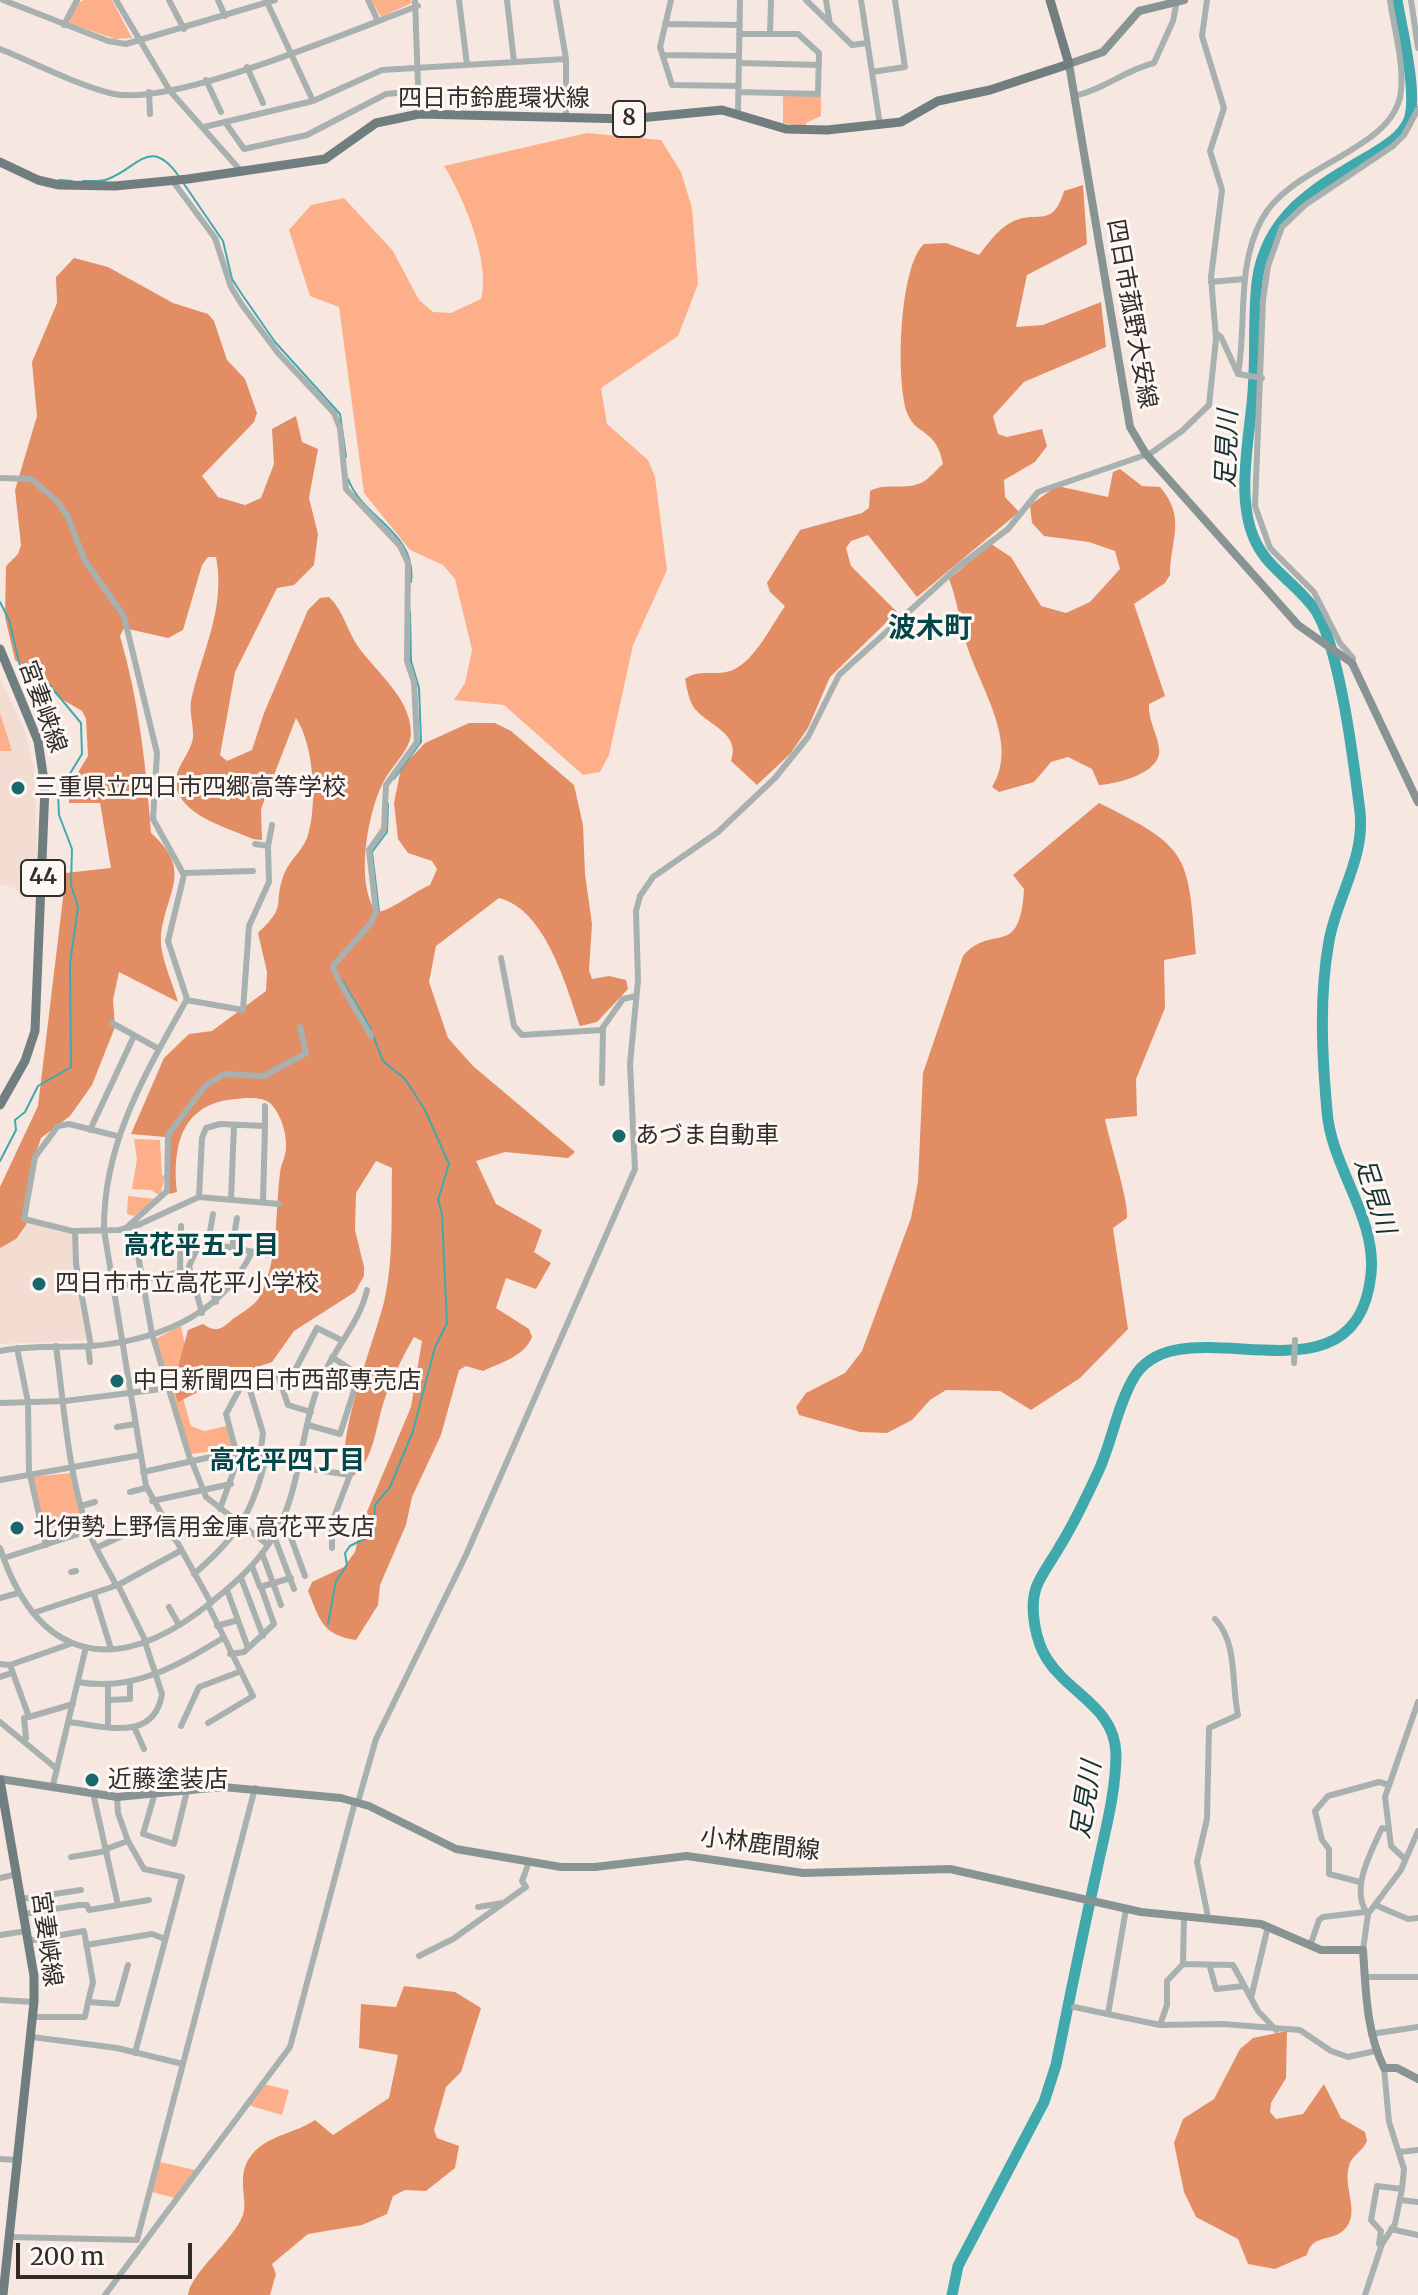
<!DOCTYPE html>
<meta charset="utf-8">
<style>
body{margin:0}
#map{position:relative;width:1418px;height:2295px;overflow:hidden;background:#f6e8e1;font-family:Merriweather,serif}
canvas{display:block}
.scale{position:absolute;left:16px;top:2243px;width:176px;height:36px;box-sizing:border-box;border:4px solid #322c2a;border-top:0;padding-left:10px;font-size:24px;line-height:28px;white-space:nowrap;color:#322c2a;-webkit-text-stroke:6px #fdf7f4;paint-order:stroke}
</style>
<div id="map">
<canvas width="1418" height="2295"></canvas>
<div class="scale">200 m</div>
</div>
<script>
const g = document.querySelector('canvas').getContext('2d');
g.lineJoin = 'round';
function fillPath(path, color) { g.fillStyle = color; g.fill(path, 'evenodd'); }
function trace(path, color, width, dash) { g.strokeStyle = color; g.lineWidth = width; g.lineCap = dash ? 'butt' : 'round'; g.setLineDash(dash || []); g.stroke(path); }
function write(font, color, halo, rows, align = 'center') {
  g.font = font + ' Merriweather,"Noto Sans JP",serif'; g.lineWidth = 6; g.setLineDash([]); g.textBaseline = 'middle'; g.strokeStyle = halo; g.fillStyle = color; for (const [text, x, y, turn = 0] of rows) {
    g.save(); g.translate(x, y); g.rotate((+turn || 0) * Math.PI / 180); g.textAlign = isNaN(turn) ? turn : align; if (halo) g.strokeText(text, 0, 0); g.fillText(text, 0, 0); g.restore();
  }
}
const built = new Path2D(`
 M0,678L26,733L34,768L38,874L34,885H23V899L14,888L0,884Z
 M22,1221L72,1235L74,1265L88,1340L0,1344V1245Z`);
const green = new Path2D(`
 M84,0H112L132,38L115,39L69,23L75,4Z
 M371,0H411L412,3L381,17Z
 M783,96H821V116L806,123V127L783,123Z
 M587,133L661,140L681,172L692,208L698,284L678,336L601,388L607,424L648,460L655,477L667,570L633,645L609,755L600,772L583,775L504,705L454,700L465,683L472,650L455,579L443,565L410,550L364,493L339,307L310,296L289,230L311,205L344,198L393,251L419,300L433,312L451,313L481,299C491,263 464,198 444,166Z
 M0,713L12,751H0Z
 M134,1139L160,1140L162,1175L165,1176L160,1196L151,1190L132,1189L137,1159Z
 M128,1196L156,1199L134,1216L127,1214Z
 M181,1326L187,1354L176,1374L191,1426L204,1431L227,1426L232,1449L190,1454L155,1339Z
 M71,1473L85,1529L47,1543L32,1477Z
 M263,2084L289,2090L282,2115L248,2105Z
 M160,2162L195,2170L175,2198L152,2192Z`);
const forest = new Path2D(`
 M1083,185L1087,244L1027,275L1016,327L1043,325L1101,302L1106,347L1024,382L993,416L998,434L1007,437L1042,429L1047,446L1035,462L1004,480L1005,497L1019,512L917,597L868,535L851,541L846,548L851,566L897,612L830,677L808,728L790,754L757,785L731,761C741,733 709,726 695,709C689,702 687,688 685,679C698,668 717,677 733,670C756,659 771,626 785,606L770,592L767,583L800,530L862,513L869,508L870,491C886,482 906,491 923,482C930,478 937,469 943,464C936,428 917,436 908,415C895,384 899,266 924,244L946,243L979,255C988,244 997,230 1010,223C1037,208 1052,231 1064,191Z
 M74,258L108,267L173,303L208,314L214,321L227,360L245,379L257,413L254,422L202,476L218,497L245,505L261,498L274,464L272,429L296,416L302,442L318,449L309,498L318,534L314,565L294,585L277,588L235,672L220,755L227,761L252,750L264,713L308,610L320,598L329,597C343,610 347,630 357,645C376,673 410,696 411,733C411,749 391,767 384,781C368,810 354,885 377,912C389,912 415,891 430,885L437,869L432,861L408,853L398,839L394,803L401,768L425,743L469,723H495L511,731L574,785L583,825L585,874L592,924L589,970L592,979L609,976L626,980L628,989L597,1022L580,1026C566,986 546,910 499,898L436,946L429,982L448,1038L473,1066L575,1152L568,1158L505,1152L476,1161L496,1204L542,1230L534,1252L551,1263L536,1289L506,1278L496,1308L529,1329L532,1337C525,1356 500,1363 483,1371L466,1366L459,1370L441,1435L412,1497L406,1525L380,1585L378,1605L356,1640C322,1635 320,1620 308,1591L312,1582L344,1567L355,1552L361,1526L411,1407L422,1341L414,1337C403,1356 391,1380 384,1401C375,1428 374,1466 347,1480C334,1439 373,1346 384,1302C394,1259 391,1212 392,1168L376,1161L356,1193L355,1230L364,1267V1276L355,1292L294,1331L272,1362L228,1377L178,1402L173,1385L188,1330L203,1324C217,1334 223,1328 234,1318C243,1312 257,1304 261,1294C279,1256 275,1213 280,1173C281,1163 287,1155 286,1144C286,1131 280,1113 271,1104C262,1096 247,1098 236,1099C182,1103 172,1145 177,1192L169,1194L165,1137L131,1134L164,1058L189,1034L212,1031L266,991L267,972L258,933C289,904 272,906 284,874C289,861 302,851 307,838C318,807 314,745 296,718L261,809L262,840L253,839C229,828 187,818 177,790C171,770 190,756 193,738C194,726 189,713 191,701C202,650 226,610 216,557H208L202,565L183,630L168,638L124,628L120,636C139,701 146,766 151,833C194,871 166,891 161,936C159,955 173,983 178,1002L119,972L113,1000L115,1027L92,1085L70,1116L41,1138L35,1156L26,1225L16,1239L0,1248V1187L38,1106L66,873L111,868L100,803H69V787L88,756L86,719L82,711L58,697L40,676L15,660L5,617L6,566L18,554L21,545L15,490L37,416L32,362L57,303L56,277Z
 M1120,469L1142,486L1160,487C1187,518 1170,540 1170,575L1165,583L1134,604L1165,696L1149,704C1148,720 1157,733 1159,748C1163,773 1117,784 1099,785L1092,769L1068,757L1051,762L1034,782L999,792L992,787C1021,742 977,684 965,639C959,619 957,599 949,579L991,544L1011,557L1041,606L1066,613L1090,602L1120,569L1115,551L1089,542L1044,536L1032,523L1030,505L1057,486L1108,497L1113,472Z
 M1099,803C1190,848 1188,854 1196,954L1164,960L1165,1008L1136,1079L1137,1116L1105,1119C1109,1140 1130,1205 1127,1218L1113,1228L1128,1329L1080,1378L1031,1410L1000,1391L946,1390L930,1400L912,1420L887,1433L860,1432L799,1415L796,1407L806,1393L845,1373L862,1351L911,1218L918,1182L923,1073L963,956C992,922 1020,961 1024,889L1013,875Z
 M404,1986L455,1992L481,2008L461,2072L446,2087L434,2130L437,2138L459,2146L455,2168L426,2191L405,2190L393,2196L387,2214L362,2225L308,2234L272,2264L276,2274L270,2295H188C191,2272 233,2241 243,2215C249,2199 233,2173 255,2151C271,2135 298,2132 315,2120L333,2135L389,2098L398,2055L359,2048L361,2004L396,2007Z
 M1287,2031L1286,2078L1271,2103L1270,2112L1276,2119L1303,2114L1324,2084L1341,2118L1365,2132L1367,2141C1363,2151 1351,2156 1349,2166C1343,2184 1357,2207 1349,2223C1338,2245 1312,2231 1307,2255L1275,2269L1248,2264L1238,2239L1196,2217L1184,2192L1174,2143L1183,2119L1214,2099L1240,2049L1253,2038Z`);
const stream = new Path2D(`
 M59,180L72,181
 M83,181C91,181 101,182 108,179C138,168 150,136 178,175
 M184,184L223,241L232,279L241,293L275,342L340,414L346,457
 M348,479C363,519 417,532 411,582
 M0,602L9,620L20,666L47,682L81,723L82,754L58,793L59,815L72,849L71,885L78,907L70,964L71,1067L38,1086L25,1112L15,1120L16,1130L0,1161
 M394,779L421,742L419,688L411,661L410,612
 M379,911L372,852L387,832L388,804
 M342,980L371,1029
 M328,1624L336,1581L347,1565L345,1553L350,1546L374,1534L375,1505L390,1487L413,1431L435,1347L447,1323L442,1214L438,1200L449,1164L425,1110L405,1079L383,1061L373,1035`);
const river = new Path2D(`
 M952,2295L958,2266L1044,2102L1056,2065C1069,2001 1082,1937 1096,1874C1104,1835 1116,1794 1116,1754C1115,1707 1069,1694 1047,1659C1036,1642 1029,1609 1036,1588C1041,1574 1053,1559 1060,1546C1075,1522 1087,1496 1099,1470C1112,1441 1117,1407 1133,1379C1178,1297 1356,1419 1371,1274C1377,1218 1331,1167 1327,1111C1322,1055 1319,996 1329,941C1337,896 1365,859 1360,812C1354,764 1340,649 1316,611C1300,587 1272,571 1259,548C1233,505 1250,438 1253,392C1256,355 1253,318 1257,282C1266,213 1319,185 1374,153C1387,145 1402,136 1409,120C1418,94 1402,30 1397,0`);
const street = new Path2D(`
 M3,0L108,41L126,44L275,0
 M116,0L170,91L241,171
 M169,0L184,29
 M218,0L225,16
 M266,0L313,101
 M368,0L378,21
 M415,0L419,114
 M459,0L467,65
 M507,0L514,62
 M556,0L566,59V119
 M671,0L660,47L672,85L738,86
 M806,0L852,45L867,43
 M826,0L830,24
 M861,0L880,125
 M1411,0L1418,48
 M665,24L740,25
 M64,25L77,0
 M770,34L771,0
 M0,49C33,62 81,87 114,94C176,106 352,30 418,6
 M663,55L739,56
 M739,63L819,65
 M247,67L263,103
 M872,72L905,67L895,0
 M206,80L221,112
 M149,92L150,114
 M739,92L818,94L819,53L798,34H739
 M1074,96C1103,90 1125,70 1154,63L1173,21L1177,1
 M738,113L740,0
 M225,122L244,149L307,135L386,94L419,91
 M204,127L313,101L382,70L566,59
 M172,180L215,238L231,287L242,305L278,353L334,413L340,428L346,489L400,546L408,563L407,661L414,682L417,742L386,785L384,829L369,850L376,912L371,923L333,966C333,974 364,1023 371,1036
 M1211,282L1244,279
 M1216,333L1221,337L1238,374
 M1238,374C1247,323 1236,266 1262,219C1291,164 1395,151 1401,91C1404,62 1394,29 1390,0
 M1238,374L1262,378
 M0,478L31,479L57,501L68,517L85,561L124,616L157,753L153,819L184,875L168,941L187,999C146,1073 103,1142 104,1230L146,1486L211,1603
 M1352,663L1353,658L1340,643L1314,592L1270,548L1255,506L1263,300L1268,266L1282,227L1305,205L1393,146L1404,135L1418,109
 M255,844L268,846
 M184,873L253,871
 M501,958L514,1026L522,1035L601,1030L623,999L636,996
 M186,1000L243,1010L249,926L269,882L268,846L272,825
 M112,1023L159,1049
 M602,1083L603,1028
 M265,1126V1106
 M90,1130L134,1036
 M117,1136L69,1124L58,1126L35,1157L24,1219L72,1231L119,1230L138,1225L199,1197L279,1204
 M199,1197L202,1138L206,1128L220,1124L265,1126L263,1202
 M231,1199L234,1125
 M133,1227L152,1334L190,1459
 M125,1229L167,1191L168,1135L205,1086L224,1074L264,1076L306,1053L300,1027
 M75,1231L76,1264L91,1346
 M208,1243L213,1214
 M232,1248L237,1218
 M180,1272L181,1226
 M143,1280L190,1270
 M210,1283L216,1302
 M112,1288L143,1282
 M202,1313L189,1266L198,1247L207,1243L275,1256
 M56,1346C64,1406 68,1474 88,1530C95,1549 107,1567 116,1585
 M88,1346L90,1362
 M17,1348L28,1402L29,1476
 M0,1351C30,1345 61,1348 92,1346C160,1340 221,1315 252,1252
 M1294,1363L1295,1340
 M277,1372L288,1405L311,1412
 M292,1376L317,1328L341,1340
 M246,1377L277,1372L319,1383
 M0,1403L65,1401L169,1388
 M308,1425L340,1434L359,1375L332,1357
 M117,1427L135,1424
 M191,1459L206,1497L268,1545
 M297,1467L350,1475L332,1522V1548
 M143,1472L229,1453L298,1464
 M30,1475L46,1545
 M0,1480L141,1455
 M130,1492L146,1488
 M152,1501L231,1484
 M81,1506L95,1502
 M220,1509L238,1459L226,1414L246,1377L263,1433L260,1456
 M283,1516L305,1576
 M274,1536L294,1589
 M173,1538L197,1524
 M0,1548C38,1663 117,1678 209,1604C233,1585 256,1565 272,1539C302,1492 299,1432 320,1382C332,1351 360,1323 367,1290
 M96,1548L161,1518
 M262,1553L281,1605
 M4,1558L88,1531
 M252,1566L260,1587L291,1578
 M71,1572L76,1571
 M194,1574C237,1537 253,1513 266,1457
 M241,1578L263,1636
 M118,1585L146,1642
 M227,1590L248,1648
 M94,1594L111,1649
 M0,1598L18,1593
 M208,1605L253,1696L208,1723
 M169,1607L179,1625
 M33,1613L118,1585L180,1551
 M217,1626L238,1620
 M230,1654L244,1652L274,1624L261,1587
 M0,1664L10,1665L70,1644
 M10,1665L29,1717L73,1704
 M0,1677L12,1673
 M78,1682C133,1692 177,1666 223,1638
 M108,1700L130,1699V1683
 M0,1722L57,1769
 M69,1722C104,1726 154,1743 162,1694L145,1642
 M108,1726V1685
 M181,1726L199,1687L239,1672
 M135,1729L144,1749
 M26,1738L24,1718L29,1717
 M53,1785L86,1647
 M93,1793L118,1905
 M155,1793L143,1834L174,1844L187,1791
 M358,1802L376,1739L466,1555L635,1169L630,1064L638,980L636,911L640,896L653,877L718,832L775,778L808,737L839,675L958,567L1008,529L1038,492L1151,453L1182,431L1209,405L1216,339L1211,277L1222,190L1210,151L1224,108L1202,36L1207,0
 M128,1841L144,1869L182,1877L135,2053
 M106,1849L128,1841L118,1813L117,1797
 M71,1857L107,1851
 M1405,1859L1391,1846L1385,1797L1418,1702
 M0,1878L17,1874
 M1360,1882L1329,1874V1849L1322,1840L1315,1811L1328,1796L1379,1782L1386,1784
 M21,1899L81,1890
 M1375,1905L1408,1919L1418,1918
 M478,1907L503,1903
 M24,1914L79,1905H87L89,1910L149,1900
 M1368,1914C1349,1891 1371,1852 1382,1828L1388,1829
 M1208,1917L1197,1862L1207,1819L1209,1728L1238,1715C1231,1684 1238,1643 1215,1619
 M0,1935L27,1931
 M28,1941L84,1931L93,1982L88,2002L117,2004L128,1965
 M86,1945L152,1934L165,1939
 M1310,1946L1319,1920L1323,1917L1365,1912
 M1363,1950L1368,1914L1401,1870L1418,1831
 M419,1956L453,1939L526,1887L522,1881L529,1862
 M1183,1964L1233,1965L1258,2011L1276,2030
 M1210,1967L1216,1989L1244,1986
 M1365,1977H1418
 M1251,1998L1268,1926
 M0,2000L34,2002
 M1074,2007L1160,2025L1223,2024L1300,2030L1331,2051L1348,2057L1375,2051
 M1108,2014L1126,1909
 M34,2017H85L88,2002
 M1160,2025L1167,2005V1981L1183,1964L1184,1917
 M1371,2034L1418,2027
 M32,2037L117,2048L183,2064
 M1400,2152L1418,2150
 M0,2159L19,2160
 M1401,2200L1418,2202
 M1391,2229L1418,2235
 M10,2237L137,2240L255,1788
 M1379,2244L1381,2231L1371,2220L1377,2186L1402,2189
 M105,2295L290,2047L355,1802
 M1365,2295L1382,2244L1395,2224L1402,2189L1404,2169L1389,2122L1384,2068`);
const secondary = new Path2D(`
 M1184,0L1139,11L1103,52L1069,64L1130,427L1146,454L1298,625L1352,663L1418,802
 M0,1779L117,1797L223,1787L341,1798L369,1806L456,1849L561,1867H595L687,1856L803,1873L950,1869L1141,1912L1261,1924L1321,1950H1363C1366,1991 1366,2031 1384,2068H1397L1418,2079`);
const primary = new Path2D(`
 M0,162L38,180L59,185L115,186L188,179L325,159L376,123L419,114L629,119L722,110L786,129L827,130L901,122L938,101L990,90L1069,64L1050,0
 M0,649L38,741L45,787L35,1031L25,1061L0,1105
 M0,1780L34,1976V2002L3,2295`);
const markers = [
 [18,788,8,"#19676b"],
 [619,1136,8,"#19676b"],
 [39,1284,8,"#19676b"],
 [117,1381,8,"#19676b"],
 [17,1528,8,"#19676b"],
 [92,1780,8,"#19676b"]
];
const shields = [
 [629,119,32],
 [43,878,44]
];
const shieldNames = [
 ["8",629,119],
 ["44",43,878]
];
const streetNames = [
 ["四日市鈴鹿環状線",494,99],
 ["四日市菰野大安線",1131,314,80],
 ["宮妻峡線",42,707,70],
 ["小林鹿間線",760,1845,7],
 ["宮妻峡線",46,1939,82]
];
const poiNames = [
 ["三重県立四日市四郷高等学校",34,788],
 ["あづま自動車",635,1136],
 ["四日市市立高花平小学校",55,1284],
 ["中日新聞四日市西部専売店",133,1381],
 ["北伊勢上野信用金庫 高花平支店",33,1528],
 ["近藤塗装店",108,1780]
];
const waterNames = [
 ["足見川",1228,449,-88],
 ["足見川",1374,1196,72],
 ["足見川",1087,1800,-81]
];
const neighbourhoodNames = [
 ["高花平五丁目",201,1247],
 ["高花平四丁目",287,1462]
];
const quarterNames = [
 ["波木町",930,629]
];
fillPath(built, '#f3ddd2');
fillPath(green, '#fdaf8a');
fillPath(forest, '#e28d64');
trace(stream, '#40a9ae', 2);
trace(river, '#40a9ae', 11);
trace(street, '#a8b0b0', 6);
trace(secondary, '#889393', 8);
trace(primary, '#717e7f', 9);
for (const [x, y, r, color] of markers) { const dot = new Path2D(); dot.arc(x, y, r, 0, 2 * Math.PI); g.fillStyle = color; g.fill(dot); trace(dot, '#fdf7f4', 3); }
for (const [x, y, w] of shields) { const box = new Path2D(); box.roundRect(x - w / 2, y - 18, w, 36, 6); g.fillStyle = '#fdf7f4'; g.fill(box); trace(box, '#322c2a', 2); }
write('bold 22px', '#322c2a', null, shieldNames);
write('24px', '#322c2a', '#fdf7f4', streetNames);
write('24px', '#322c2a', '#fdf7f4', poiNames, 'left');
write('italic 26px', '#193132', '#fdf7f4', waterNames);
write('bold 26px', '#04474a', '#fdf7f4', neighbourhoodNames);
write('bold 28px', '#04474a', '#fdf7f4', quarterNames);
</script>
